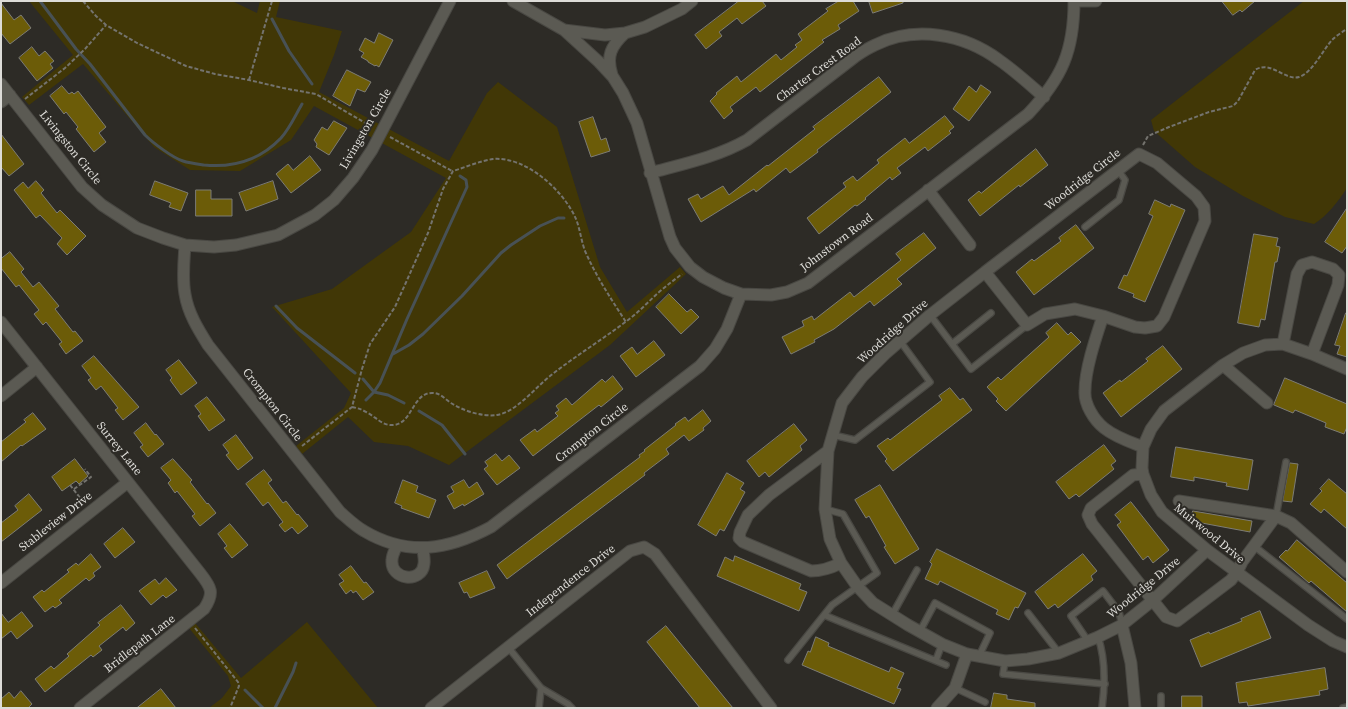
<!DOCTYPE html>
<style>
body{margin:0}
#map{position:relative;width:1348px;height:709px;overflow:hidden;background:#2d2b26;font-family:"Source Serif 4",serif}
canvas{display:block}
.frame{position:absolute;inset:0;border:2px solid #dddcd8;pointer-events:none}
</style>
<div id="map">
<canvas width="1348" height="709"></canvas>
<div class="frame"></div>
</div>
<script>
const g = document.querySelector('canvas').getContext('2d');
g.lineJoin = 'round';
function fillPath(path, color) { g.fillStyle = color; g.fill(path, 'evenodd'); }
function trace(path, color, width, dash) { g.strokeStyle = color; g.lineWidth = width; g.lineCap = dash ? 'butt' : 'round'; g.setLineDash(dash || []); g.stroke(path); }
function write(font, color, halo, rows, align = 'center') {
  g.font = font + ' "Source Serif 4",serif'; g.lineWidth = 4; g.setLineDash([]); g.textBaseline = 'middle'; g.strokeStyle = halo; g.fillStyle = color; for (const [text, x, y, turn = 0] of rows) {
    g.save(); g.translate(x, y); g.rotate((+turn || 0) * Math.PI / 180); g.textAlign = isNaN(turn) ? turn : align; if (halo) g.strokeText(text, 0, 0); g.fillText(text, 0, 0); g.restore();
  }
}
const green = new Path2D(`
 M29,1H232L257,13L260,1H280L276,17L342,31L334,55L319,92L449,161L487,93L498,82L557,127L600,267L627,312L680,267L686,274L610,345L449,465L408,446L374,442L348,417L302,454L296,446L344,408L351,393L272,307L332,289L411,232L446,178L314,106L291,140L240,171L190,170L154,147L83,64L29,105L22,97L73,55Z
 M1304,1H1347V188C1337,203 1328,215 1314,224L1285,217L1243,196L1195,167L1154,131L1151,120Z
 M307,622L378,708H209L222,698L231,686L228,676L189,628L195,623L241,678Z`);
const stream = new Path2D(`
 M40,1L76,49L90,64L145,135C153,143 173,158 183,161C189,163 197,164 204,165C234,168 260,160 281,138C290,128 295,116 302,104
 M272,19L289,51L312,84
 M276,306L297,328L355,373
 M393,354L409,345L423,334L462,296L501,253L511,245L540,226L558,218H564
 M363,379L374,392L388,395L404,403
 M366,400L374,392L380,383L407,319L467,187L466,180L460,176
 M419,411L442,425L465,454
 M245,690L263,708
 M275,708L293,672L296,663`);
const building = new Path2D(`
 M739,1H762L766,6L742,24L737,18L719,32L722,36L706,49L695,35Z
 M839,1H853L859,11L838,25L840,29L822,40L824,42L760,92L756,87L730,107L733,111L724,119L710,101L717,94L716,93L737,76L741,82L776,54L781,60L797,47L795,45L802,40L798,34L828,11L826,9Z
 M869,1H903V3L873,13Z
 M1222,1H1255L1242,12L1240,10L1233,15Z
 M1,3L14,20L21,15L31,28L10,44L1,33Z
 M379,33L393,40L379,67L376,65L375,66L368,62V61L361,57L364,53L359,50L365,38L374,43Z
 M32,47L39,56L45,51L54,61L50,64L53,68L37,81L19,58Z
 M347,70L371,82L365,92L357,89L350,106L333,96Z
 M879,77L891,92L817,150L818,152L790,173L786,168L756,192L754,189L701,222L688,199L698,194L701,199L723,186L729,195L767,165L768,166L815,129L813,127Z
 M981,85L991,92L969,121L953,109L969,86L976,92Z
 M62,86L69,94L72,92L74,94L78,91L106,127L99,133L106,142L94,152L76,129L78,127L66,112L64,114L50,96Z
 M945,116L954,127L949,131L951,133L928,151L925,147L897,168L901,173L892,180L890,177L865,198L866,199L857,206L855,205L819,234L807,218L846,187L843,183L853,176L857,181L879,163L877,160L905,138L909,143Z
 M593,117L601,140L606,138L610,151L591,157L579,122Z
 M334,121L347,128L329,155L316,147L317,144L314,140L322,127L327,130Z
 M1,134L24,164L9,176L1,167Z
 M1036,149L1048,165L1020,187L1019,185L980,216L968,200L979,191L981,193Z
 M310,156L321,170L291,193L276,174L288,164L293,170Z
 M36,181L44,190L41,193L57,213L60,210L86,236L67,255L57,244L62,238L40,215L36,218L14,190L23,182L28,188Z
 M155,181L188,193L181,211L169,207L171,203L150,195Z
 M273,181L278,199L246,211L239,193Z
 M196,190H211V199H232V216H196Z
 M1155,200L1170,207L1171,204L1185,210L1145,302L1133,297L1134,294L1118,288L1124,275L1127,276L1153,216L1149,214Z
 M1347,208V246L1342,253L1325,242Z
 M1076,225L1094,248L1034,295L1016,272L1032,259L1034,261L1061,241L1059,238Z
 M924,233L936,248L897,279L902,284L874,306L870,301L834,329L814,340L815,342L791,354L782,337L804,326L802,321L812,316L814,320L850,292L854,297L901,260L896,254Z
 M1254,234L1278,238L1276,246L1280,247L1277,262H1275L1265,320L1261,319L1259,327L1238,323Z
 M10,252L24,269L21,272L33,287L39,282L59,306L55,309L73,332L75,331L83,341L66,354L59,344L62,342L46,322L43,325L34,314L39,310L19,285L16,287L1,268V259Z
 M669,294L687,312L691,309L699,317L681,334L656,307Z
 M1346,313H1347V357L1337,354L1340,346L1335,345Z
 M1057,323L1068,335L1071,332L1081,342L1006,411L996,401L998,399L987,387L998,377L1001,380L1049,337L1046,333Z
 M654,341L665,355L636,377L620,356L632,347L637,354Z
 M1163,346L1182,369L1121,417L1103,393L1120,380L1121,382L1148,361L1146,359Z
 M94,356L139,407L123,420L115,410L118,408L101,386L96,390L88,380L91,378L82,366Z
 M179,360L197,383L181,395L170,380L172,378L166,370Z
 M613,376L623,389L601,407L599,405L533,456L520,440L535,429L537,432L558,416L555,413L559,410L556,406L566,398L572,405L602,379L605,382Z
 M1285,378L1347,404V427L1344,434L1325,427L1326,423L1295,410L1293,413L1274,405Z
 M950,388L960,400L963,398L972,410L893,471L885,461L887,459L877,446L888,438L890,440L942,400L939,396Z
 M207,397L225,420L209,431L198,416L201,414L195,406Z
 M703,410L711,421L703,428L704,430L689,441L684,435L666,449L669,454L644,473L645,475L507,579L497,565L640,457L639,455L645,451L644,450L676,425L675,424L685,417L688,421Z
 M33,413L46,429L22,446L21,445L1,462V442L26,422L24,420Z
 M146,423L155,435L156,434L164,444L148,457L140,447L143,445L134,433Z
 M794,424L807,440L800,446L802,450L769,477L765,472L759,477L747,461Z
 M236,435L253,458L238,470L226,455L229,453L223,445Z
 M1104,445L1116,461L1111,465L1114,469L1079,497L1076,494L1069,499L1056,482Z
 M1176,447L1253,460L1248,490L1226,486L1227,483L1194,477V481L1171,477Z
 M496,454L502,461L509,455L520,468L497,485L484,469L488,466L485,462Z
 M75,459L88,476L79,484L76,481L62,491L52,477Z
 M173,459L192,480L190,482L207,504L208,503L216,513L200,526L192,516L195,514L177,491L175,493L168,483L171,480L161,468Z
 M1290,463L1298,464L1292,502L1283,501Z
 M264,470L272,480L268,483L283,503L286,501L297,515L298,514L308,526L298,534L292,527L285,532L279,525L283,522L268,502L263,506L246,484Z
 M727,473L744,483L740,489L745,492L724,531L720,529L716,536L698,525Z
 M1329,479L1347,494V529L1324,509L1321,513L1310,504L1322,491L1320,489Z
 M403,480L418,486L416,492L436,500L429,518L401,508L402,506L395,503Z
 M464,480L469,488L477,482L484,494L464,506L463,504L454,509L447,496L454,492L451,487Z
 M880,485L919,549L895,564L884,547L886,546L869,516L866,518L855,500Z
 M29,494L42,510L1,542V523L18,510L15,506Z
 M1131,502L1169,550L1153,563L1148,556L1143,560L1117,525L1121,522L1115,515Z
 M1193,511L1252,521L1250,532L1191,521Z
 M230,524L248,545L232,558L224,548L227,546L218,534Z
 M123,528L135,542L115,558L104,544Z
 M1297,540L1347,583V612L1311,581L1309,583L1279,557L1286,550L1287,551Z
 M937,549L1026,593L1018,608L1015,607L1009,620L996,614L998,610L940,581L938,585L925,579L932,564L930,562Z
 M91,554L101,567L93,573L95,576L89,581L86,578L59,600L62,603L55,608L53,606L45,612L33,597L42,590L44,592L69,572L67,570L76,563L78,565Z
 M1083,554L1097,571L1091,576L1093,580L1058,608L1055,604L1048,609L1035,592Z
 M735,556L801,584L799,589L807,592L799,611L717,576L725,557L733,561Z
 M351,566L364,583L366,582L374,592L363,600L356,591L353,593L351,590L346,594L339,584L344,581L339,575Z
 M487,571L495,588L470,598L467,592L464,593L459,583Z
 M166,578L177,590L166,598L163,595L151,605L139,591L155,579L159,584Z
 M121,605L135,623L126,631L123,627L99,646L102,650L93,657L91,655L45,692L35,679L51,666L54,669L69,656L67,654L100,625L98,623Z
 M1260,611L1271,638L1201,667L1190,640L1209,632L1210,634L1242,621L1241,619Z
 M22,612L33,626L17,639L11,631L1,639V613L8,622Z
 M666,626L733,708H700L647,642Z
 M816,637L829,643L828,646L889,672L891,667L904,673L897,688L901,689L894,704L802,665L808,651L810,652Z
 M1325,668L1328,689L1319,691L1320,695L1248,706L1247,702L1239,703L1236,683Z
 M161,689L176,708H137Z
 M21,691L32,704L28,708H1V699L9,692L14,698Z
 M994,693L1007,695V699L1035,703V708H991Z
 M1182,696H1202V708H1182Z`);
const path = new Path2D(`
 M83,1L96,16L106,25L137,43L186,66L215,74L249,80L283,88L316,94L372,127
 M249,80L272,1
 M25,99L65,68L85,49L106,25
 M390,137L452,171
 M1143,145L1148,136L1169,127L1209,112L1233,106L1238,101L1255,70C1271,60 1285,81 1299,77C1312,73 1323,50 1332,40C1336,36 1342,32 1347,29
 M352,407C357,408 361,409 366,412C375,416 382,426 393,425C413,424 412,392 433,393C440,393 445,399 451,403C464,411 482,417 497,415C516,412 535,388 550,376C574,357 600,341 624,323C637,314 647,303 658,293C666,286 674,280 682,274
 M302,446L352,407L362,369L370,344L395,307L428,233L443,189L453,171C466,167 480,161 493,159C526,156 564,191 576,219C580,229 581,240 585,251C596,276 611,299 626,322
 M70,485L84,503
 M74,489L91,477L85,469
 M195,628L238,682L239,686L230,708`);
const lane = new Path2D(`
 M1085,227L1119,200L1125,180L1118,170
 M930,315L971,369L1027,325
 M952,344L991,313
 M833,435L855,440L930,382L900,341
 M1276,516L1286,462
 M1254,546L1347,619
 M1028,613L1059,653
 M824,615L946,665
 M892,615L917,570
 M920,631L935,603L990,633L979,656
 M1098,637C1106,660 1105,685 1102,708
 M1088,641L1071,616L1103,591L1119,612L1122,624
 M508,647L541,688L568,704L572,708
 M788,660L832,605L877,573L843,514L825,509
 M936,660L942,644
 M1005,661L1003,674L1105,684
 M955,688L985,702
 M539,708L541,688
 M1161,708V696
 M1343,708L1347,707`);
const street = new Path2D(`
 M513,1L564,30L605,35L625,33L645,27L682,9L692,1
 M1075,1H1096
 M564,30L599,62L613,77L623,93L637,123L670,237L675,248L690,267L703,277L724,288L741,294L771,295L787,292L808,283L1028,114C1062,78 1074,51 1074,1
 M612,75C606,56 611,46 625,33
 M1,84L82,187L102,205L137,228L163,238L185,245L214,247L236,245L278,235L315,215L334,200L353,178L372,150L450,1
 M1,102L10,95
 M1139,154L1157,163L1196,196L1204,207L1205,221L1164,317L1157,326L1145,328L1135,327L1103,316L1075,309L1045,314L1027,325L985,272Z
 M650,173C683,164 717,157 747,140L856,56C862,52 868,48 875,45C915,25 964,34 999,60C1015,71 1029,84 1044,97
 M928,190L970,245
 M185,245C184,261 182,278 185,294C188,313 198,329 208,345L340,512C347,518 355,526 364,531C408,557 448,550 491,527L700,366L715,349L727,329L741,294
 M985,272L930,315L886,353L862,377L842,403L828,451L825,509L830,539L841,563L857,586L873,603L908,625L942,644L967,654L1005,661L1028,659L1059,653L1098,637L1122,625L1152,601L1207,550
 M1103,316C1096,337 1085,369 1085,391C1084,404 1094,420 1104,428C1115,437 1130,442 1143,447
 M1,322L200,573C211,587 215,593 204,609L80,708
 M1283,344L1297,274L1302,265L1312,262L1333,269L1339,275L1338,285L1312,354
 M1223,365L1267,403
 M1347,369L1312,354L1283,344L1265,345L1243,353L1223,365L1164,411L1151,429L1143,447L1142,468L1143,474L1151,495L1162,512L1207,550L1308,625L1333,641L1347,647
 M1,396L37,367
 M828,451L769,495L748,515L740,532L739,538L743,542L811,571C823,571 831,568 841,563
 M1143,474L1133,475L1091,508L1088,515L1092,524L1166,617L1177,621L1231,580L1237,572L1242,562L1276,516
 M1179,501L1276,516L1291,523L1347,572
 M397,545C395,550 392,555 392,560C390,580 422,584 424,564C425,559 423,553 423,548
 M1,583L128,482
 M1122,625L1131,663L1135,708
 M431,708L630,551L644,547L655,554L771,708
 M937,708L955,688L967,654`);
const streetNames = [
 ["Charter Crest Road",819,70,-36],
 ["Livingston Circle",366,129,-60],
 ["Livingston Circle",70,148,51],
 ["Woodridge Circle",1083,180,-38],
 ["Johnstown Road",837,243,-37],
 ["Woodridge Drive",893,332,-42],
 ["Crompton Circle",272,405,52],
 ["Crompton Circle",592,433,-38],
 ["Surrey Lane",119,449,51],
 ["Stableview Drive",56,522,-38],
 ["Muirwood Drive",1209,534,39],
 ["Independence Drive",571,581,-38],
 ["Woodridge Drive",1144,588,-39],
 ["Bridlepath Lane",140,644,-38]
];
fillPath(green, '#413706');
trace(stream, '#485155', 3);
fillPath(building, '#6c5c08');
trace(building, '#7d7c75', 1);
trace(lane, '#494843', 8);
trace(street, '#494843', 13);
trace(path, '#74736e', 2, [4, 2]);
trace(lane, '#5b5a53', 5.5);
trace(street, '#5b5a53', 11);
write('12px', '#dddcd8', '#2d2b26', streetNames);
</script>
